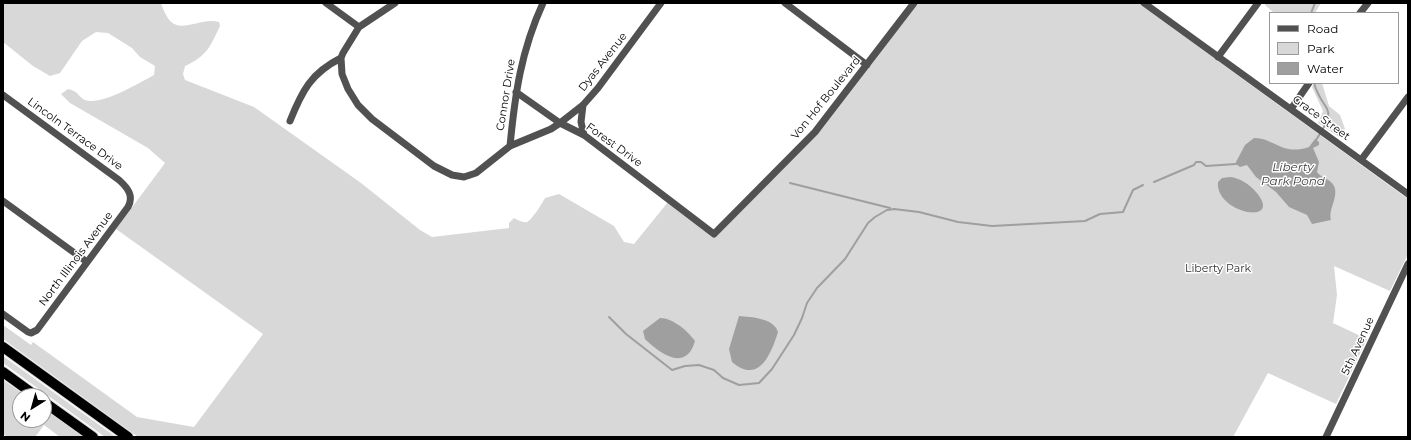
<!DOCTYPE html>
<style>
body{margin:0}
#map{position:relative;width:1411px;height:440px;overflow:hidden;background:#fff;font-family:Montserrat,sans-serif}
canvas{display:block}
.frame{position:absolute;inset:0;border:4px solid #000;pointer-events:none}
.legend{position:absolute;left:1269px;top:12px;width:130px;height:72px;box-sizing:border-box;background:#fff;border:1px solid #999;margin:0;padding:5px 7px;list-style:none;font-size:12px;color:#000}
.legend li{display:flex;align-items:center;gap:8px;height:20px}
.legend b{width:20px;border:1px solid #999}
.north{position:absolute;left:12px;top:388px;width:40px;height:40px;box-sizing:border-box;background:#fff;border:1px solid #999;border-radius:50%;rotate:217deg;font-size:11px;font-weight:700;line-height:16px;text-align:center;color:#000}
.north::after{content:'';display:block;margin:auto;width:14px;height:18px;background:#000;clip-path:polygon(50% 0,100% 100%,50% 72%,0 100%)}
</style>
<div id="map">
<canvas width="1411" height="440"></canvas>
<div class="frame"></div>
<ul class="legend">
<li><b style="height:5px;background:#515151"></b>Road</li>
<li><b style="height:11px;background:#d8d8d8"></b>Park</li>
<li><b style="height:11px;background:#9f9f9f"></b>Water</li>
</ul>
<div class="north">N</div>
</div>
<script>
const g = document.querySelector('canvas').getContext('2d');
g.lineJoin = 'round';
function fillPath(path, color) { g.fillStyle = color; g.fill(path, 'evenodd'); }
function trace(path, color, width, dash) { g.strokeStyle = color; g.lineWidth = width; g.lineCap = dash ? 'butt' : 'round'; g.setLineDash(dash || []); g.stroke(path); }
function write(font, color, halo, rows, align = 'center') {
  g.font = font + ' Montserrat,sans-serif'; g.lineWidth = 3; g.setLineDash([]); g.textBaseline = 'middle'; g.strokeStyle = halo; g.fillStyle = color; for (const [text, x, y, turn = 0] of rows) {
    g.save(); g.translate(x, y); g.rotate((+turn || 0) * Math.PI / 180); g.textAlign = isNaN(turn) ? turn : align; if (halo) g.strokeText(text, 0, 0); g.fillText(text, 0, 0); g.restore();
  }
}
const green = new Path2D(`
 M3,3H161C162,7 164,11 166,15C178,38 199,16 219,22L220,26C210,47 207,56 185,66L183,74L185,80L254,107L361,183L420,230L432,237L509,228V223L514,218C518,220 523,223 527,222C532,220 543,202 545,198L559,194L614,226L624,242L634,244L668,202L715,238L822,129L918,3H1138L1408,199V254L1390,291L1334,266L1337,295L1333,323L1367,339L1336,404L1268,373L1233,437H138L3,339V325L31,345L33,342L137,417L194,427L263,334L116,229L165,163L148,148L70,103L61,94L68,89C79,91 78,97 85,100C101,106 139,83 154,75L155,66L140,57L132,48L108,33L96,32L82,41L60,73L50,76L33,66L3,42Z
 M1265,3H1321L1315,13H1274L1265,5Z
 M1314,83H1322L1329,106L1340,115L1345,129L1339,137L1318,123L1323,111L1312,87Z
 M3,356L116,437H105L3,363Z
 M3,380L26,396H20V420H44V409L83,437H60L44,425L35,437H7L3,434Z`);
const water = new Path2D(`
 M1254,138C1275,138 1281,156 1309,147L1315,139L1319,142V145L1313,148L1319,162L1317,172C1321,178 1331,179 1334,186C1339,197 1328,209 1331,220L1312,224L1307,215L1289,207L1276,192L1256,177L1247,165L1240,167L1236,164V162L1245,145Z
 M1230,177C1240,178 1249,184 1256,192C1285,226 1215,214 1218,182L1222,178Z
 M739,316C751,317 774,318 778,332C771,354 759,385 732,362L729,349Z
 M660,318C673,318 688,331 695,341C686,373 659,353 645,339L643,331Z`);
const stream = new Path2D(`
 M1311,13L1315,3
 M1314,83C1323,114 1340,104 1316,140
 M1154,182L1194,165L1196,162H1201L1206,166L1236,164
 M790,183L890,208
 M894,209L919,212L958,222L992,226L1085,221L1100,214L1123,212L1133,190L1143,185
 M609,317L626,334L672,370L685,366L699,365L714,370L723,378L739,385L759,383L772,369L794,335L802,318L807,303L817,288L845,259L868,223L875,217L887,210L895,209`);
const minor = new Path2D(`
 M326,3L359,27
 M395,3L359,27L343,53L341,58L342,74L348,89L358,105L372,119L434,166L452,175L464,177L476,173L510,146L551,129L560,123L584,135L714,234L815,132L914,3
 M785,3L867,65
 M1144,3L1408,194
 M1360,13L1368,3
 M1218,57L1258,3
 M516,92L560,123L583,105L598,88L661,3
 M3,95L119,180C128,188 134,196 128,207L37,330L31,333L28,332L3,314
 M583,105L581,122L584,135
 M1291,109L1309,83
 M290,121C302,91 311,73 341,58
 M510,146C515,94 521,51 543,3
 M1361,160L1408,97
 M3,201L87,262
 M1326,437L1408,264`);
const highway = new Path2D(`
 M3,347L128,437
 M3,372L36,396
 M44,402L93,437`);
const streetNames = [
 ["Dyas Avenue",603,62,-52],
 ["Connor Drive",506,95,-81],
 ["Von Hof Boulevard",826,98,-51],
 ["Grace Street",1321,118,36],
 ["Lincoln Terrace Drive",75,134,36],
 ["Forest Drive",614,145,36],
 ["North Illinois Avenue",76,259,-53],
 ["5th Avenue",1358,346,-65]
];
const parkNames = [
 ["Liberty Park",1218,269]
];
const waterNames = [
 ["Liberty",1293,167],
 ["Park Pond",1293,181]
];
fillPath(green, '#d8d8d8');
fillPath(water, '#9f9f9f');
trace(stream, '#9f9f9f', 2);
trace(highway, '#dbdbdb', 12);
trace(minor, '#515151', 7);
trace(highway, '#000', 10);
write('11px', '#000', '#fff', streetNames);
write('11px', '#2f2f2f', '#fff', parkNames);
write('italic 12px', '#404040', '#fff', waterNames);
</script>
